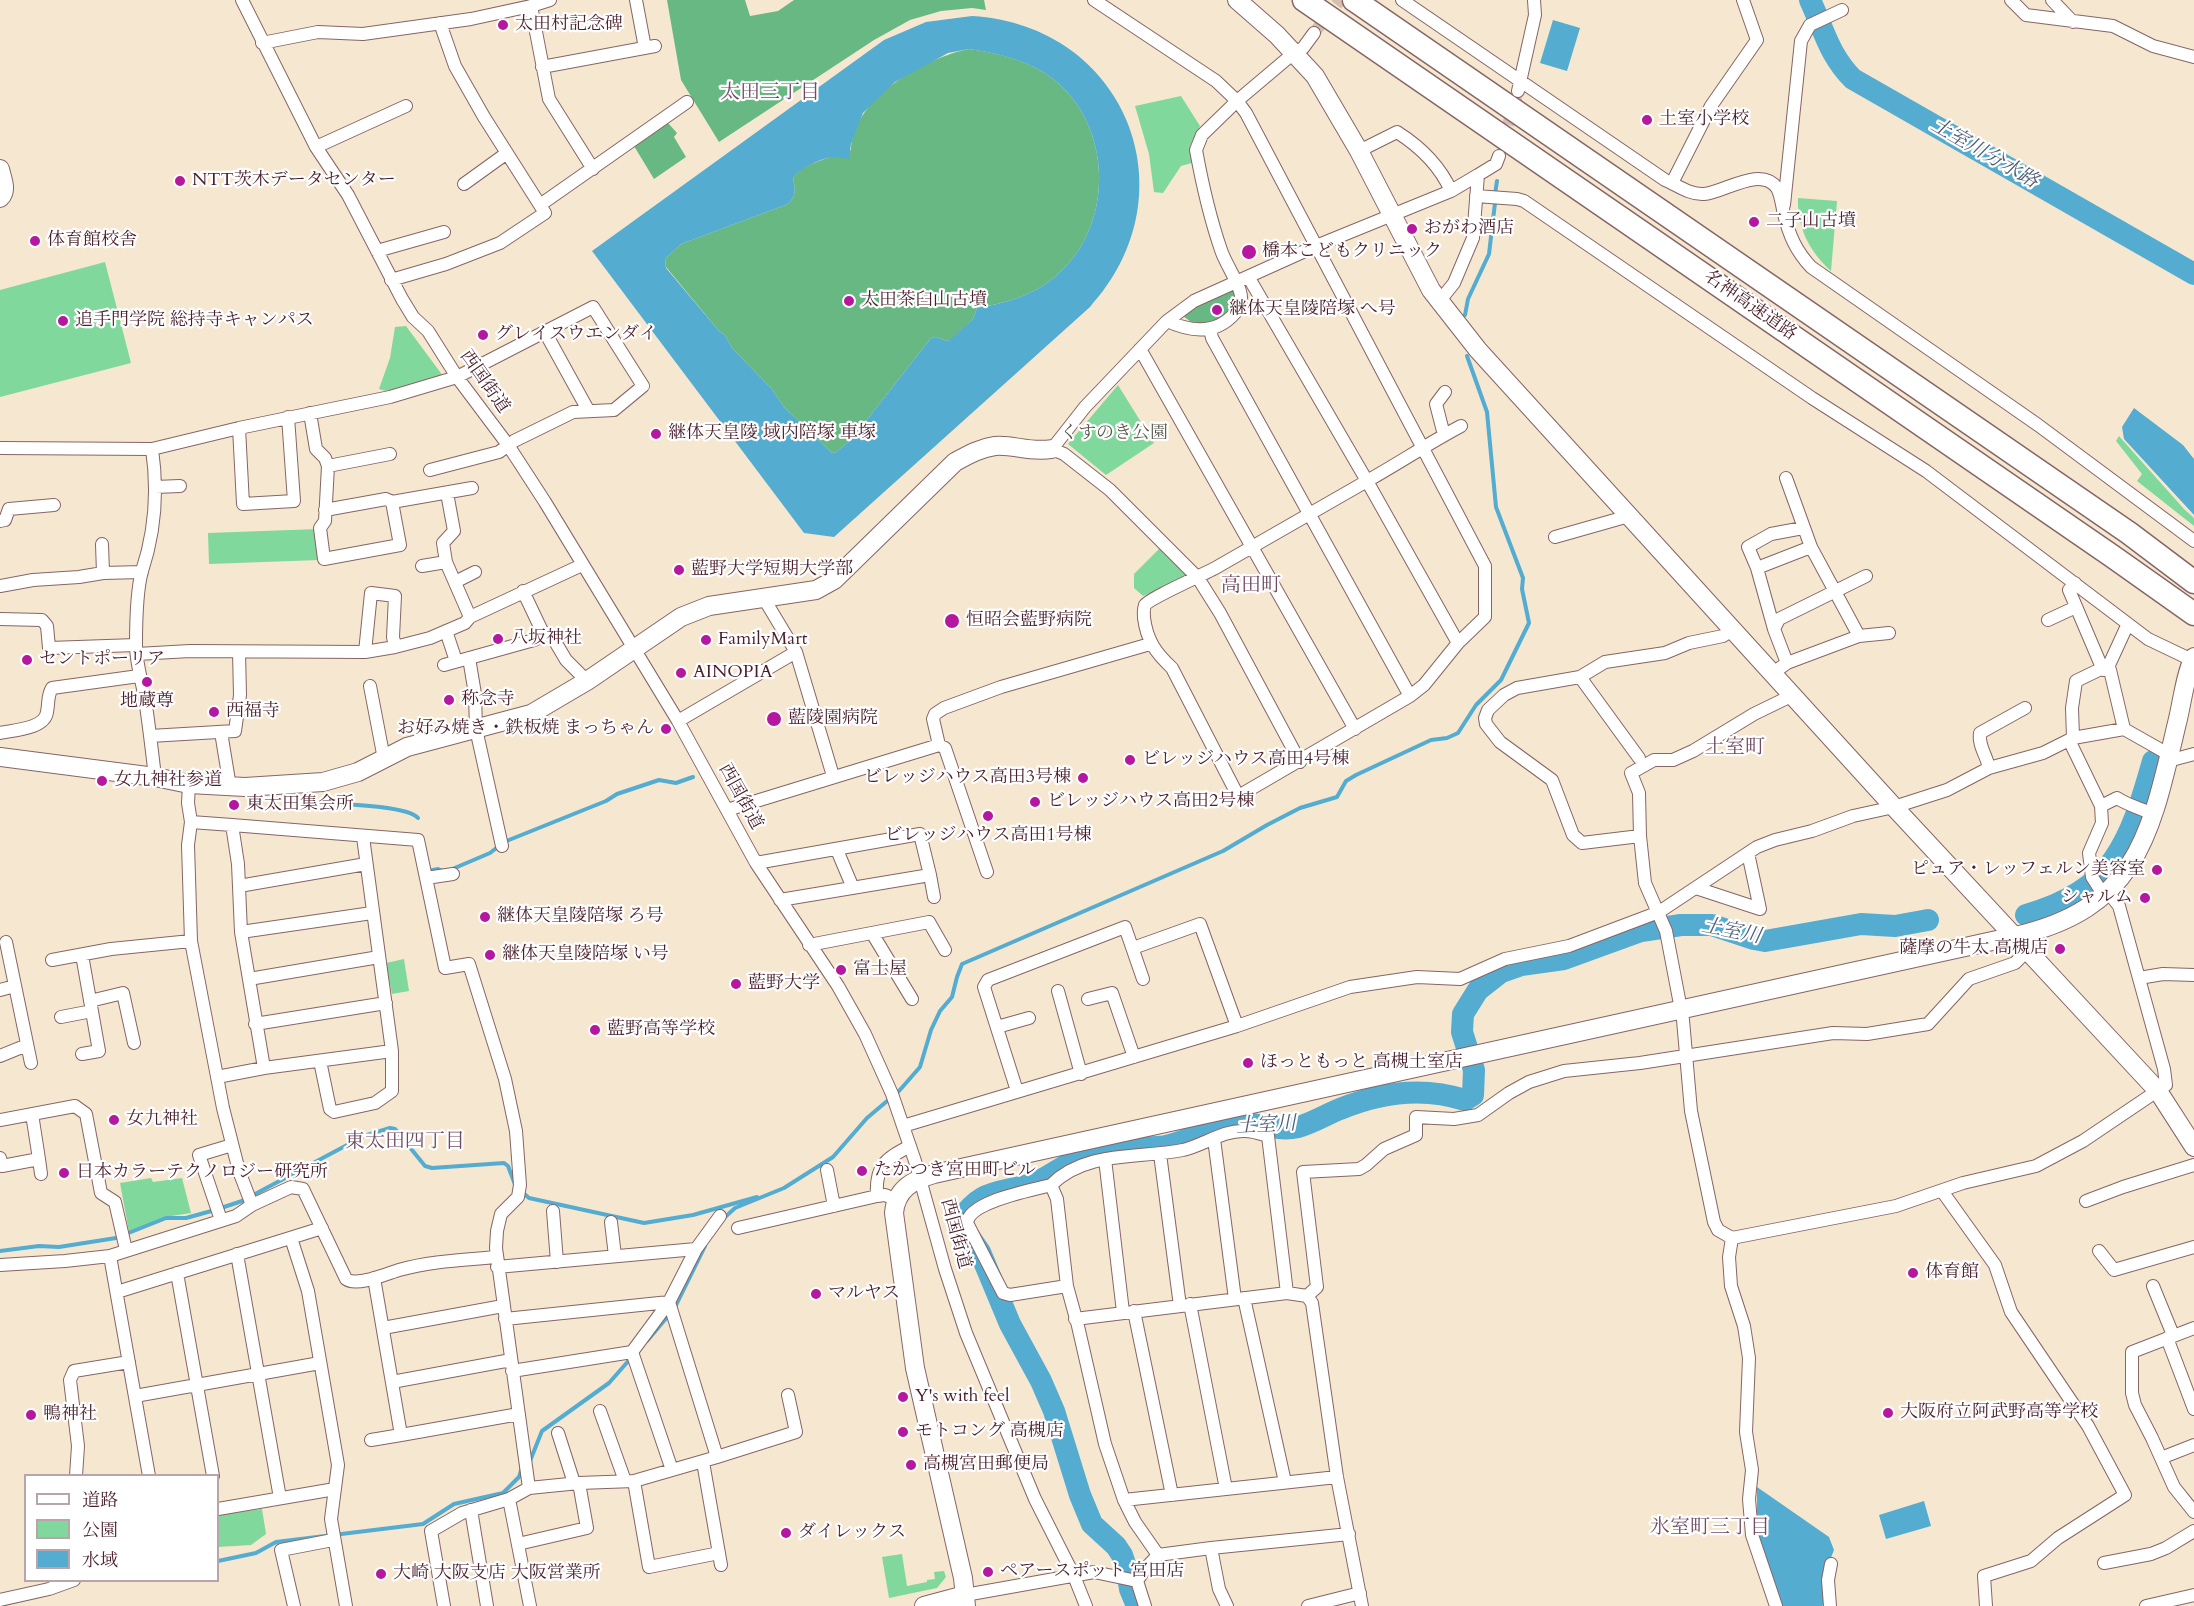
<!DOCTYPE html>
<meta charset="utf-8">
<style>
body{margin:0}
#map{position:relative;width:2194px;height:1606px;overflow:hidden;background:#f6e7d1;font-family:Cardo,"Noto Serif JP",serif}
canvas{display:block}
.legend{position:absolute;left:24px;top:1474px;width:195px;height:108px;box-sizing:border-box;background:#fff;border:2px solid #b7a5aa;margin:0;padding:8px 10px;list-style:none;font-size:18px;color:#4a1f2b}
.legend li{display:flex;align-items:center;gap:12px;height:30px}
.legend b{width:30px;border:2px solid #b7a5aa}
</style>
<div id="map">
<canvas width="2194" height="1606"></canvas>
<ul class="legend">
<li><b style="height:8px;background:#fff"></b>道路</li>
<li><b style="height:16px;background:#80d89c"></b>公園</li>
<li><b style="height:16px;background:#54acd1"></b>水域</li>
</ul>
</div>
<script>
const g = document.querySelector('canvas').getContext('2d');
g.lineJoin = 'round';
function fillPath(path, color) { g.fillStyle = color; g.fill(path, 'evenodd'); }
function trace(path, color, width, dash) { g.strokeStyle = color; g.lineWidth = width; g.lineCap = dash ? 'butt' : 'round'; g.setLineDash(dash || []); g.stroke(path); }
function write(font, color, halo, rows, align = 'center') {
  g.font = font + ' Cardo,"Noto Serif JP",serif'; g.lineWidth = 4.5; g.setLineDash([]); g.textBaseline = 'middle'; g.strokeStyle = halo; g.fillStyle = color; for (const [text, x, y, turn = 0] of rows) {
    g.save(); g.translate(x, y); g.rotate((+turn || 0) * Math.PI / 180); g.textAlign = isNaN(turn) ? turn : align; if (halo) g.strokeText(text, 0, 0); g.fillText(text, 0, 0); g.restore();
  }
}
const green = new Path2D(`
 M1181,96L1200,126L1190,146L1192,163L1181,166L1163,193L1154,192L1149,154L1135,106Z
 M1798,198L1837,201L1831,271C1809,251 1797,227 1798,198Z
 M105,262L131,363L0,397V290Z
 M406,326L443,376L386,391L379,389L390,358L395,327Z
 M1118,385L1154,443L1106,475L1068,444Z
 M2119,436L2184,509L2194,518V526L2137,481L2142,474L2116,441Z
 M318,529L319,560L209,564L208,533Z
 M1160,548L1189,577L1143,596L1134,588V574Z
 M404,959L409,991L392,994L386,963Z
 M151,1178L153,1182L182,1178L191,1213L165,1217L129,1232L120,1183Z
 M262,1509L266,1534L251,1545L218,1547V1515Z
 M902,1554L907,1586L927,1582V1580L935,1579L934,1572L944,1571L946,1577L937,1588L889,1598L882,1557Z`);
const forest = new Path2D(`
 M667,0H745L750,16L778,11L794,0H984L986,10L972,8L941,11L910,20L874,40L719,142L681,80Z
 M969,49C995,53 1020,58 1043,72C1113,115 1118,224 1056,276C1033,296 1005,303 977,308L973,319L951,340L947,341L936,337L931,338L851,440L836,452L832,453L784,407L771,388L732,348L725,335L719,331L666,267L665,259L681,244L788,204C797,195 795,190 793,178C805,161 833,158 851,150C853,98 924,58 969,49Z
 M668,123L677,133L674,137L686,157L654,179L634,146Z
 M1233,289L1237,302C1225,321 1215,321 1195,325L1183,316L1197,304Z`);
const water = new Path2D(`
 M972,16C1125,25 1194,193 1090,307L834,537L804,533L592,251L884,40L926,22ZM969,49C994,53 1020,58 1043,72C1113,115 1118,224 1056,276C1033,296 1005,303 977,308L973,319L950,340L947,341L936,337L931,338L851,440L836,452L832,453L784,407L771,388L732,348L725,335L719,331L666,268L665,259L681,244L788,204C797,195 795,190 793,178C800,168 821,158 834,157C839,157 844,159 849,159L851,144L863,113L895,82L948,53Z
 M1553,20L1580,28L1567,71L1540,63Z
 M2134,408L2183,445L2194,459V515L2124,439L2122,427Z
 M1757,1487L1829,1537L1834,1550L1824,1575V1604L1822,1606H1781L1757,1532Z
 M1924,1501L1931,1526L1886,1539L1879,1515Z`);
const stream = new Path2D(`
 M1495,194L1497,181
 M1465,315L1468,299L1489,254L1495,203
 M304,802C325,804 406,804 418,818
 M450,870L490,853L504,842L606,801L617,794L659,780L676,783L693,777
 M428,871L438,869L443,871
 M521,1191L529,1198L644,1223L693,1215L757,1197
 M724,1218L735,1208L784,1188L833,1157L867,1118L899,1091L920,1067L931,1030L940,1011L952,997L957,977L962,964L1223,851L1267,825L1300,808L1337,797L1346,781L1356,775L1431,740L1447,738L1458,733L1476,705L1501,680L1529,623L1522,589L1523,578L1496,507L1487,412L1467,356
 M0,1251L39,1246L59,1247L116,1238L166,1218H186L215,1210L242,1201L364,1136L390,1128L395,1129L425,1166L432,1168L504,1163L508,1166L516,1187
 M675,1307L705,1246
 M647,1341L669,1315
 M530,1461L542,1431L609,1383L631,1358
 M218,1561L256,1553L276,1542L423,1524L454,1504L503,1493L519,1477L522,1467`);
const river = new Path2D(`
 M1810,0C1824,30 1829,55 1853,79L2194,274
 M2026,915C2114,890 2130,842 2153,761
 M1137,1606L1130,1589L1127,1570L1122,1555L1116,1546L1092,1524L1080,1495L1054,1411L1041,1381L1010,1324L980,1252L959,1222C980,1190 995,1194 1028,1185C1048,1180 1063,1163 1085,1157C1098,1153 1115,1149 1129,1148C1141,1147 1154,1148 1166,1146C1191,1140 1214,1126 1240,1124C1260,1122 1278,1132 1298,1127C1313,1123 1327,1114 1340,1109C1381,1092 1422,1086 1465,1100L1473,1095L1474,1070L1462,1032L1463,1014L1478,990L1501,972L1521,965L1564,959L1641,931L1681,925H1712L1754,939L1765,941L1861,924L1895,926L1928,920`);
const streetTunnel = new Path2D(`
 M1314,33L1340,0
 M1503,142L1518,91`);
const street = new Path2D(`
 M242,0L316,147L348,195L402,299L413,317L428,331L457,377L508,445L545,502L678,721L756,863L838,986L865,1034L892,1094L915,1161L945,1269L966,1333L1035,1499L1074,1576L1086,1606
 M636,0L645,48
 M1094,0L1216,81L1237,101L1246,113L1485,566V617L1458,643L1424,685L1410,696L1242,794L1236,792L1172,668C1156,653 1147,641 1144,618C1144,613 1143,610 1145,605C1150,598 1205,574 1217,567C1267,538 1317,510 1367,481C1399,463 1429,443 1461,426
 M1402,0L1665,180C1677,185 1690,195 1704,194C1723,193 1761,165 1777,188C1781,195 1782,206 1784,214C1789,235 1796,251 1811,267L2038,425L2194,541
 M2011,0L2026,15L2113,26L2153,46L2194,57
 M2052,0L2073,22
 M531,6L549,99L593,169
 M262,43L318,32L363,34L471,19L531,6L550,0
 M542,67L655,46
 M1518,91L1535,15L1534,0
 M316,147L406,106
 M1359,151L1397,132C1419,146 1440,166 1451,191
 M1672,183L1711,106L1757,40L1743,0
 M464,184L507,153
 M1476,196L1517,199L1524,201L1812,398L1926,471L2148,639L2194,661
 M540,205L687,102
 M1784,205L1801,41L1810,25L1842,10
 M377,251L444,232
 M1249,278L1367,481L1458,643
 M391,280L446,264L500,243L545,213L484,117L455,66L440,23
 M1438,303L1454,283L1473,238L1478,175L1496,164L1499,156
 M1167,321C1191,332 1216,335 1235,313C1239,308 1242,304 1241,297C1241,286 1225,263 1221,250C1210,218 1202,183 1196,150L1202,135L1237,101L1295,52L1303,48L1314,33
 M1210,329L1212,338L1410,696
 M545,332L588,410
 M1140,349L1355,729
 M310,413L316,449L325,458L328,466L325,521L320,528L324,559L400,545L392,502
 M239,428L243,504L294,501L288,417
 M1444,435L1436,404L1445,392
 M0,448L152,449L239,428L390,397L457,377L593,307L643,386L614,410L573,412L514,441L499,452L430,470
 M152,449C158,490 155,532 142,571C137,589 136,626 136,645C136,664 142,681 145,699C149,725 152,751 155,777
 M328,466L390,454
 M1786,478L1811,547L1859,636
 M155,487L180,486
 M447,493L454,531L443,543L446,562L470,617
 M325,510L386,499L392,502L472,488
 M0,521L5,520L9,509L54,505
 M1555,537L1629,516
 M102,544L103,573
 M422,566L446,562
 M1757,568L1811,547
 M455,582L475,572
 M2075,583L2069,590L2103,670H2110L2124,729
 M0,586L33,580L79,577L103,573L142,572
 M523,591L542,631L553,638L566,660L587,681
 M763,597L796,652L833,776
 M0,619L42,620L47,626L49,648L136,645
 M2048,620L2076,607
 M1774,629L1757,568L1748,547L1771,534L1803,528
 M1732,630L1723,636L1689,643L1665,653L1605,662L1580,677L1517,688L1504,695L1488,710L1485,718L1486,724L1500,742L1552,780L1573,835L1582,843L1640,836L1645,883L1666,931L1683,1020L1691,1111L1714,1222L1718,1230L1732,1238L1896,1206L1963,1183L2036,1166L2083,1141L2166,1085L2164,1069L2119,906L2107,891
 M446,631L456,661
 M365,652L371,593L395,596L393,637L395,647
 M137,654L190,651L365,652L395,647L430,638L465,623L470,617L582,565
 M469,658L475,694L476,729L502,846
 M1787,663L1859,636L1889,633
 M444,665L534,640L547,633
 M1773,673L1787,663L1774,629L1779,619L1866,576
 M1580,677L1639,758
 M370,686L384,759
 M678,721L796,652
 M221,732L230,787
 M0,733C13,730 45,729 47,712C49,703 47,696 52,688L139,676
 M150,736L235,731L240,695L239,652
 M2073,738L2072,708L2076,681L2109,665L2126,628
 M2069,740L2101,806L2102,823L2089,853L2092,877L2103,894
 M939,745L933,719L935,714L944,708L1001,687L1150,644
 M2168,761L2194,754
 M1300,762L1220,613L1198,578L1110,490L1064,454L1052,449L1085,407L1167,321L1194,301L1316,246L1451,191L1478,175
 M1989,768C1987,756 1978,746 1980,733L2025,708
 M189,784L188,803L191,822L188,845L191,941L223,1108L239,1171L252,1205
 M2101,806L2117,798C2129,806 2141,808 2155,815
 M727,810L939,745L945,748L987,872
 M191,822L232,825L238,864L241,932L264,1068
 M232,825L418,840L445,968L469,964L505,1079L516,1131L520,1185L518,1197L501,1214L497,1231L496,1248L529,1488
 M1640,836L1639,793L1631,773L1654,760H1673L1693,751L1754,714L1793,695
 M837,850L853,888
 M756,863L920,834L930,875
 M426,878L453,874
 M239,886L366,864
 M1696,888L1760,909L1748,853
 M780,900L930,875L934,897
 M241,932L372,913
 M872,933L912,999
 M6,942L31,1063
 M809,945L929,922L945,950
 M1133,948L1200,924L1237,1026
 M52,960L111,949L191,941
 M2139,978L2163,974L2194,975
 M249,979L379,957
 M0,990L15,986
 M1058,991L1081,1074
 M1088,999L1112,993L1134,1057
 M90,1001L123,993L134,1043
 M61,1017L92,1011
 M255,1024L386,1003
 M997,1027L1029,1018
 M82,1054L99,1051L82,955
 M0,1056L27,1045
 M320,1061L330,1109L334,1112L375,1103L392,1091V1051L363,837
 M217,1077L264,1068L392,1051
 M1017,1091L984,987L988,980L1125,927L1143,979
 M0,1120L75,1106L86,1114L101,1193L115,1202L126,1250
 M903,1126L1237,1026L1350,987L1417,977L1460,979L1505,959L1569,946L1659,912L1757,847L1775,840L1812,831L1853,816L1894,807L1947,790L1989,768L2043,753L2073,738L2124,729L2170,755
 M1214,1139L1235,1299
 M1160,1154L1180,1306
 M0,1158L2,1166L39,1159L32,1114
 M39,1159L41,1174
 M1105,1159L1123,1312
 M827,1170L834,1206
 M1051,1185C1033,1190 969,1201 967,1223L1003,1293L1010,1295L1067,1286
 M1942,1191L1995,1265L2011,1312L2088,1426L2125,1495L2058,1538L2031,1561L1984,1576L1986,1606
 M877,1196C875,1166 885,1159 910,1146
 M2086,1201L2123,1187L2194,1165
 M553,1211L557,1262
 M221,1220L199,1155L232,1145
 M611,1222L615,1256
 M738,1228L877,1196L885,1195L897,1200
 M291,1238L308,1291L338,1465L331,1519L346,1606
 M1732,1238L1729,1257L1731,1286L1744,1326L1749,1358L1746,1432L1752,1470L1749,1499L1752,1535L1776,1606
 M696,1249L720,1216
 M2099,1251L2114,1270L2194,1247
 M237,1254L280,1498
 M110,1256L149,1476
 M0,1265L65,1261L110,1256L236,1216L252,1205L291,1187L303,1189L346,1279C357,1287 386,1274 399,1270C430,1261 464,1260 496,1257
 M497,1267L696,1249L669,1302L632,1352L512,1371
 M177,1273L213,1476
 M374,1278L401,1435L519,1414
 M2153,1286L2173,1335
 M117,1292L322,1228
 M1307,1296L1317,1287L1303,1172L1359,1169L1366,1165L1384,1149L1416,1135V1117L1454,1119L1478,1115L1509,1093L1529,1082L1564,1071L1640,1063L1833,1033L1867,1034L1928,1024L1969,979L2015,963L2021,957
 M1244,1298L1285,1482
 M1190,1304L1226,1489
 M1134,1311L1172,1495
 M1075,1319L1287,1293L1307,1296L1312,1303L1337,1477L1362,1606
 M383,1328L503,1306
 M2194,1328L2132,1352V1393L2135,1405L2152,1438L2174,1487L2194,1512
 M2167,1338L2194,1409
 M632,1352L672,1470
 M392,1382L511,1360
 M135,1396L320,1363
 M600,1411L625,1481
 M558,1433L574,1483
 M371,1440L401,1435
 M717,1457L796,1432L788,1395
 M2161,1458L2194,1445
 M703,1462L721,1565
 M76,1476L78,1446L70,1380L74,1371L129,1362
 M634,1481L649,1567L719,1553
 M509,1499L530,1606
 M1124,1500L1337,1477
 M218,1509L335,1489
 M471,1510L487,1606
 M518,1544L587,1528L579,1483
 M1211,1548L1219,1589L1227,1606
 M1158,1555L1135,1522L1124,1500L1105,1444L1078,1326L1067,1286L1057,1199L1051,1185C1086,1150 1139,1159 1183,1150C1204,1145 1223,1130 1245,1131C1253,1131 1261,1134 1268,1136L1287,1293
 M2104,1563L2151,1554L2166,1548L2194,1531
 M1137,1581L1145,1569L1158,1555L1211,1548L1349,1534
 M965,1595L1094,1572L1137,1581L1145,1606
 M0,1600L49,1589L74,1580
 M294,1606L281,1550L333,1540
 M444,1606L431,1531L462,1513L509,1499L529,1488L579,1483L634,1481L717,1457L669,1302L505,1319
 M1308,1606L1360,1593
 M1830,1606L1828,1580L1831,1564
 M2146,1606L2194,1595`);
const secondary = new Path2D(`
 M1237,0L1277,35L1315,76L1359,151L1431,290L1478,350L1894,807L2158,1091L2194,1147
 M0,169C2,179 8,190 0,198
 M0,757L155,777L189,784L245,787L323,782L358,772L407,747L531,714L587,681L681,617L709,606L816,590L834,580L955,462C968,455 980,448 995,446C1013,444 1029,453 1052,449
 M924,1606L965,1595
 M966,1606L963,1578L915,1368L894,1213C896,1189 913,1180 934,1174L2015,936C2139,908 2151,832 2177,723C2182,704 2185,674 2194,657`);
const highway = new Path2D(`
 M1304,0L2112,556L2194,614
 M1354,0L2129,533L2194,582`);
const markers = [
 [503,25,6,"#b5179e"],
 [1647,120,6,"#b5179e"],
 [180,181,6,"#b5179e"],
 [1754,222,6,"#b5179e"],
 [1412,229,6,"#b5179e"],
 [35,241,6,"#b5179e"],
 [1249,252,8,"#b5179e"],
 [849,301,6,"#b5179e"],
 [1217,310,6,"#b5179e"],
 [63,321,6,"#b5179e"],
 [483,335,6,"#b5179e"],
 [656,434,6,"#b5179e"],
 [679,570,6,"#b5179e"],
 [952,621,8,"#b5179e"],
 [498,639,6,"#b5179e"],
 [706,640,6,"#b5179e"],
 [27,660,6,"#b5179e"],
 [681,673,6,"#b5179e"],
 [147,682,6,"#b5179e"],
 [449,700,6,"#b5179e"],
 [214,712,6,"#b5179e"],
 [774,719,8,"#b5179e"],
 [666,729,6,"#b5179e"],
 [1130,760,6,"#b5179e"],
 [1083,778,6,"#b5179e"],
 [102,781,6,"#b5179e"],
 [1035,802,6,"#b5179e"],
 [234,805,6,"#b5179e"],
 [988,816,6,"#b5179e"],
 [2157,870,6,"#b5179e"],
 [2145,898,6,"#b5179e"],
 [485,917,6,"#b5179e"],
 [2060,949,6,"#b5179e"],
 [490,955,6,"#b5179e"],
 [841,970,6,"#b5179e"],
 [736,984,6,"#b5179e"],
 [595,1030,6,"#b5179e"],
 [1248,1063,6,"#b5179e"],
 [114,1120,6,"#b5179e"],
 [862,1171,6,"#b5179e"],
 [64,1173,6,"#b5179e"],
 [1913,1273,6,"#b5179e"],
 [816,1294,6,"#b5179e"],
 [903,1397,6,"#b5179e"],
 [1888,1413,6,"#b5179e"],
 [31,1415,6,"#b5179e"],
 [903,1432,6,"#b5179e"],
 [911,1465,6,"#b5179e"],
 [786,1533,6,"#b5179e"],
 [988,1572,6,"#b5179e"],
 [381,1574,6,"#b5179e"]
];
const poiNames = [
 ["太田村記念碑",515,25],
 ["土室小学校",1659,120],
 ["NTT茨木データセンター",192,181],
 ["二子山古墳",1766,222],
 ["おがわ酒店",1424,229],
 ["体育館校舎",47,241],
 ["橋本こどもクリニック",1262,252],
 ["太田茶臼山古墳",861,301],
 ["継体天皇陵陪塚 へ号",1229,310],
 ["追手門学院 総持寺キャンパス",75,321],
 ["グレイスウエンダイ",495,335],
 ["継体天皇陵 域内陪塚 車塚",668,434],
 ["藍野大学短期大学部",691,570],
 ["恒昭会藍野病院",966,621],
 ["八坂神社",510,639],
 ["FamilyMart",718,640],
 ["セントポーリア",39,660],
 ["AINOPIA",693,673],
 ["称念寺",461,700],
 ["地蔵尊",147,702,"center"],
 ["西福寺",226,712],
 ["藍陵園病院",788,719],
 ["お好み焼き・鉄板焼 まっちゃん",654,729,"right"],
 ["ビレッジハウス高田4号棟",1142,760],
 ["ビレッジハウス高田3号棟",1071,778,"right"],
 ["女九神社参道",114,781],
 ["ビレッジハウス高田2号棟",1047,802],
 ["東太田集会所",246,805],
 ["ビレッジハウス高田1号棟",988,836,"center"],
 ["ピュア・レッフェルン美容室",2145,870,"right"],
 ["シャルム",2133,898,"right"],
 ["継体天皇陵陪塚 ろ号",497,917],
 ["薩摩の牛太 高槻店",2048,949,"right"],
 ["継体天皇陵陪塚 い号",502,955],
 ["富士屋",853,970],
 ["藍野大学",748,984],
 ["藍野高等学校",607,1030],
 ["ほっともっと 高槻土室店",1260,1063],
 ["女九神社",126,1120],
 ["たかつき宮田町ビル",874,1171],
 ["日本カラーテクノロジー研究所",76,1173],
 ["体育館",1925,1273],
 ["マルヤス",828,1294],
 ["Y's with feel",915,1397],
 ["大阪府立阿武野高等学校",1900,1413],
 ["鴨神社",43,1415],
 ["モトコング 高槻店",915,1432],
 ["高槻宮田郵便局",923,1465],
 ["ダイレックス",798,1533],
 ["ペアースポット 宮田店",1000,1572],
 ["大崎 大阪支店 大阪営業所",393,1574]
];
const streetNames = [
 ["名神高速道路",1750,306,35],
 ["西国街道",484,382,55],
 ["西国街道",740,797,61],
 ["西国街道",955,1234,75]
];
const parkNames = [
 ["くすのき公園",1114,434]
];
const neighbourhoodNames = [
 ["太田三丁目",770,93],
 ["高田町",1251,586],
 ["土室町",1735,748],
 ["東太田四丁目",405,1142],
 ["氷室町三丁目",1710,1528]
];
const waterNames = [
 ["土室川分水路",1984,154,30],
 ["土室川",1731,932,11],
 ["土室川",1266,1126,-3]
];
fillPath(green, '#80d89c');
fillPath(forest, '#68b884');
fillPath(water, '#54acd1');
trace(stream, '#54acd1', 4);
trace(river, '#54acd1', 22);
trace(streetTunnel, '#d4bfb0', 12, [12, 6]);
trace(street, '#866565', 14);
trace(secondary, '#866565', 20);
trace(highway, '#866565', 25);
trace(street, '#fff', 12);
trace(secondary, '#fff', 18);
trace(highway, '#fff', 22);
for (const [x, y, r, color] of markers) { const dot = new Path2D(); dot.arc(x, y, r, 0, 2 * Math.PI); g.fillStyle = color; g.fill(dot); trace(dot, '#fff', 2); }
write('18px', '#4a1f2b', '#fff', poiNames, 'left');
write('18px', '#4a1f2b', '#fff', streetNames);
write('18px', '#5a564d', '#fff', parkNames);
write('20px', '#704c64', '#fff', neighbourhoodNames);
write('italic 20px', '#4e5e76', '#fff', waterNames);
</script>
